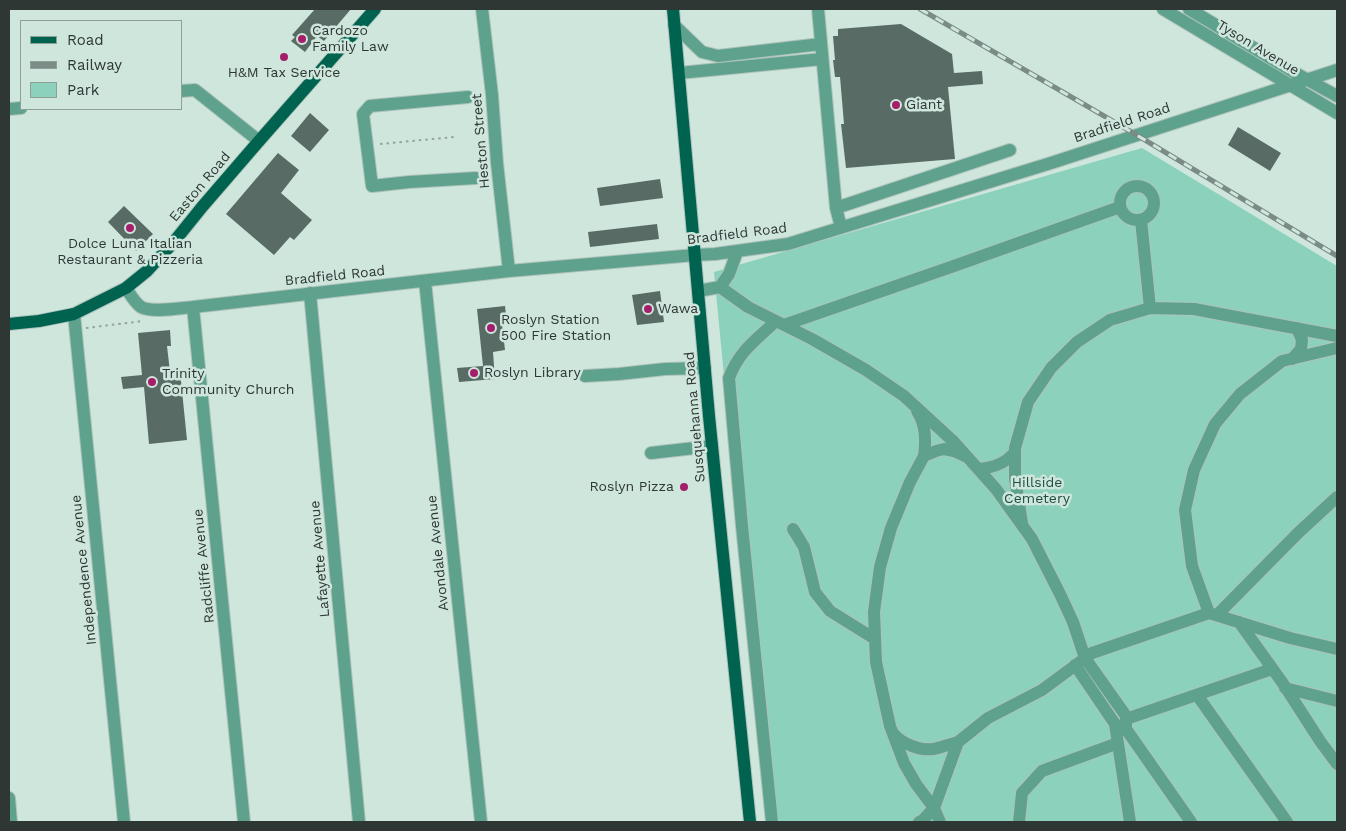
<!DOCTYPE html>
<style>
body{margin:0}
#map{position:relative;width:1346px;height:831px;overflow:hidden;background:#cfe6dd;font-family:"Work Sans",sans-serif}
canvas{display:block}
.frame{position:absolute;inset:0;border:10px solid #2e3734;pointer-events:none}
.legend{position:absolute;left:20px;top:20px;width:162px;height:90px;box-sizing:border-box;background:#cfe6dd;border:1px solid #8fa099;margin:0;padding:6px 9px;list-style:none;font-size:15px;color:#2e3734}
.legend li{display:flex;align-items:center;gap:10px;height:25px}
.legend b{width:25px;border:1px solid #8fa099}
</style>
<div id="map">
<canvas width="1346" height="831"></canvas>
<div class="frame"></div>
<ul class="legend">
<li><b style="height:6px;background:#00634f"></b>Road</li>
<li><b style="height:6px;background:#7b8b85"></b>Railway</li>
<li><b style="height:14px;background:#8bd1bb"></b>Park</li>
</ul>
</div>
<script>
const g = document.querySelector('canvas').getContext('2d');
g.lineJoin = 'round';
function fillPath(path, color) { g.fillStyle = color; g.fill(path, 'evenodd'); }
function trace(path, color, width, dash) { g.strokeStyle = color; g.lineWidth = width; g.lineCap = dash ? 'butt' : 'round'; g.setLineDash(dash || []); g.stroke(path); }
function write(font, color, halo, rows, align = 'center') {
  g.font = font + ' "Work Sans",sans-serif'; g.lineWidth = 5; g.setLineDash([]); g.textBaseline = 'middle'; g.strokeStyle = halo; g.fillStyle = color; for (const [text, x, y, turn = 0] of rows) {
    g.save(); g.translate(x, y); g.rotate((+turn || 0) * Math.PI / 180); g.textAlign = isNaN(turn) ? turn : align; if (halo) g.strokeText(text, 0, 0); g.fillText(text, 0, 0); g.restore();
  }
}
const green = new Path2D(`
 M1142,148L1337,266V822H767L714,272Z`);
const building = new Path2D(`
 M315,9H351L324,41L317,36L305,52L291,41L295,37L292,35Z
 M901,24L952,54L954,73L982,71L983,84L948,87L955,159L846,168L841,124H844L840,77H835L833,60H835L833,36H838V29Z
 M310,113L329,130L310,152L291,136Z
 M1238,127L1281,153L1270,171L1228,145Z
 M278,153L299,170L281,193L312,220L294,240L290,237L274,255L226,214Z
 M660,179L663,198L600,206L597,188Z
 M124,206L153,234L136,251L108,222Z
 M657,224L659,239L590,247L588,232Z
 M660,291L664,322L637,325L632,295Z
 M505,306L506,315L501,316L505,350L493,352L495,379L459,382L457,368L483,366L477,309Z
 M170,330L171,346H167L170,372L180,371L187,440L149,444L144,387L123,389L121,377L142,375L138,333Z`);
const path = new Path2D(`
 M380,144L454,137
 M86,328L143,321`);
const minor = new Path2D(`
 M482,9L492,95L497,163L509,271
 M818,9L836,208L841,227
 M1163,9L1337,113
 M1189,9L1297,74L1337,96
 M674,25L702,52L718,56L821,44
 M679,73L822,59
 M181,91L195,90L259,141
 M468,97L370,106L363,114L372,186L409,182L476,178
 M9,109L21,108
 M1120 203a17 17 0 1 1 34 0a17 17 0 1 1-34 0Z
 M836,208L1010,150
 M1141,220L1150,308
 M425,281L481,822
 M720,287L748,307L812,339L866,370L904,396L954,442L996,489L1032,539L1060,594L1073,622L1085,658L1126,716V729L1191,822
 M126,288C130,294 134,302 141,307C152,313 180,308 193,307L509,271L695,255L715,254L788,244L1051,163L1337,70
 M698,291L720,287L729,274L737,252
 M310,293L359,822
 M193,307L244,822
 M74,314L124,822
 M784,325L951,267L1120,207
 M1292,359L1301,349L1302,340L1297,328
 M585,376L619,374L665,369L705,368
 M917,411C926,425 926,440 924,456
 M651,453L712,446
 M978,469C993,468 1005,464 1015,452
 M1022,523L1015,478V448L1028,402L1051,368L1077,342L1110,320L1150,308L1194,309L1337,336
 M793,529L804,547L815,592L830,611L875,639
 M1209,613L1192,566L1185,510L1194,470L1215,424L1240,394L1282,361L1337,348
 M1217,615L1298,533L1337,497
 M1239,622L1282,682L1320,741L1337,764
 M1075,665L1115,724L1121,727
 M1285,688L1337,701
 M1197,695L1287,822
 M1126,719L1272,669
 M1115,724L1130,822
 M893,733C902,744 920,751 934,749C942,747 950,744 958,742
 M9,798L11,822
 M772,822L742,526L729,378C739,351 756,340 776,321
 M919,822L923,820L934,808L958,742L988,718L1042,690L1092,653L1209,613L1290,638L1337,649
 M940,822L934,808L916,784L904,763L890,726L876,662L874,612L880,567L891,528L910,482L924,456L936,451L944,449L954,451L965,456
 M1019,822L1022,793L1042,771L1118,743`);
const major = new Path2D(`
 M673,9L709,416L750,822
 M9,324L39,321L74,314L126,288L147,271L173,243L202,207L259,141L375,9`);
const rail = new Path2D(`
 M920,9L1135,134L1337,256`);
const markers = [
 [302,39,5,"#a41e69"],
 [284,57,5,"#a41e69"],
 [896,105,5,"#a41e69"],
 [130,228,5,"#a41e69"],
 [648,309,5,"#a41e69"],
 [491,328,5,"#a41e69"],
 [474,373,5,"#a41e69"],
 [152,382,5,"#a41e69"],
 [684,487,5,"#a41e69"]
];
const poiNames = [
 ["Cardozo",312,31],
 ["Family Law",312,47],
 ["H&M Tax Service",284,73,"center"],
 ["Giant",906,105],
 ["Dolce Luna Italian",130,244,"center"],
 ["Restaurant & Pizzeria",130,260,"center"],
 ["Wawa",658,309],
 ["Roslyn Station",501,320],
 ["500 Fire Station",501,336],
 ["Roslyn Library",484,373],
 ["Trinity",162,374],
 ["Community Church",162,390],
 ["Roslyn Pizza",674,487,"right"]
];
const streetNames = [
 ["Tyson Avenue",1258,48,31],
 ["Bradfield Road",1122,123,-18],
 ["Heston Street",481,141,-95],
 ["Easton Road",200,187,-50],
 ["Bradfield Road",737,234,-7],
 ["Bradfield Road",335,276,-6],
 ["Susquehanna Road",695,417,-95],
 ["Avondale Avenue",438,553,-96],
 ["Lafayette Avenue",320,559,-95],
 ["Radcliffe Avenue",204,566,-96],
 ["Independence Avenue",84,570,-96]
];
const parkNames = [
 ["Hillside",1037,483],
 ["Cemetery",1037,499]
];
fillPath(green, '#8bd1bb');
fillPath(building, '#586c65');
trace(minor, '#afc3bb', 14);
trace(major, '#afc3bb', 14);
trace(path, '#92a49d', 2, [2.5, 4]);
trace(minor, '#5ea28d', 12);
trace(major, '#00634f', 12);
trace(rail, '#7b8b85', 5);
trace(rail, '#cfe6dd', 3, [9]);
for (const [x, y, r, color] of markers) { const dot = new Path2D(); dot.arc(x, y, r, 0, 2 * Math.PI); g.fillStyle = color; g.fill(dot); trace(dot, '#cfe6dd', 2); }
write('14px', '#2e3734', '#cfe6dd', poiNames, 'left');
write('14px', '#2e3734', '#cfe6dd', streetNames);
write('14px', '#1f4e41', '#cfe6dd', parkNames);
</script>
